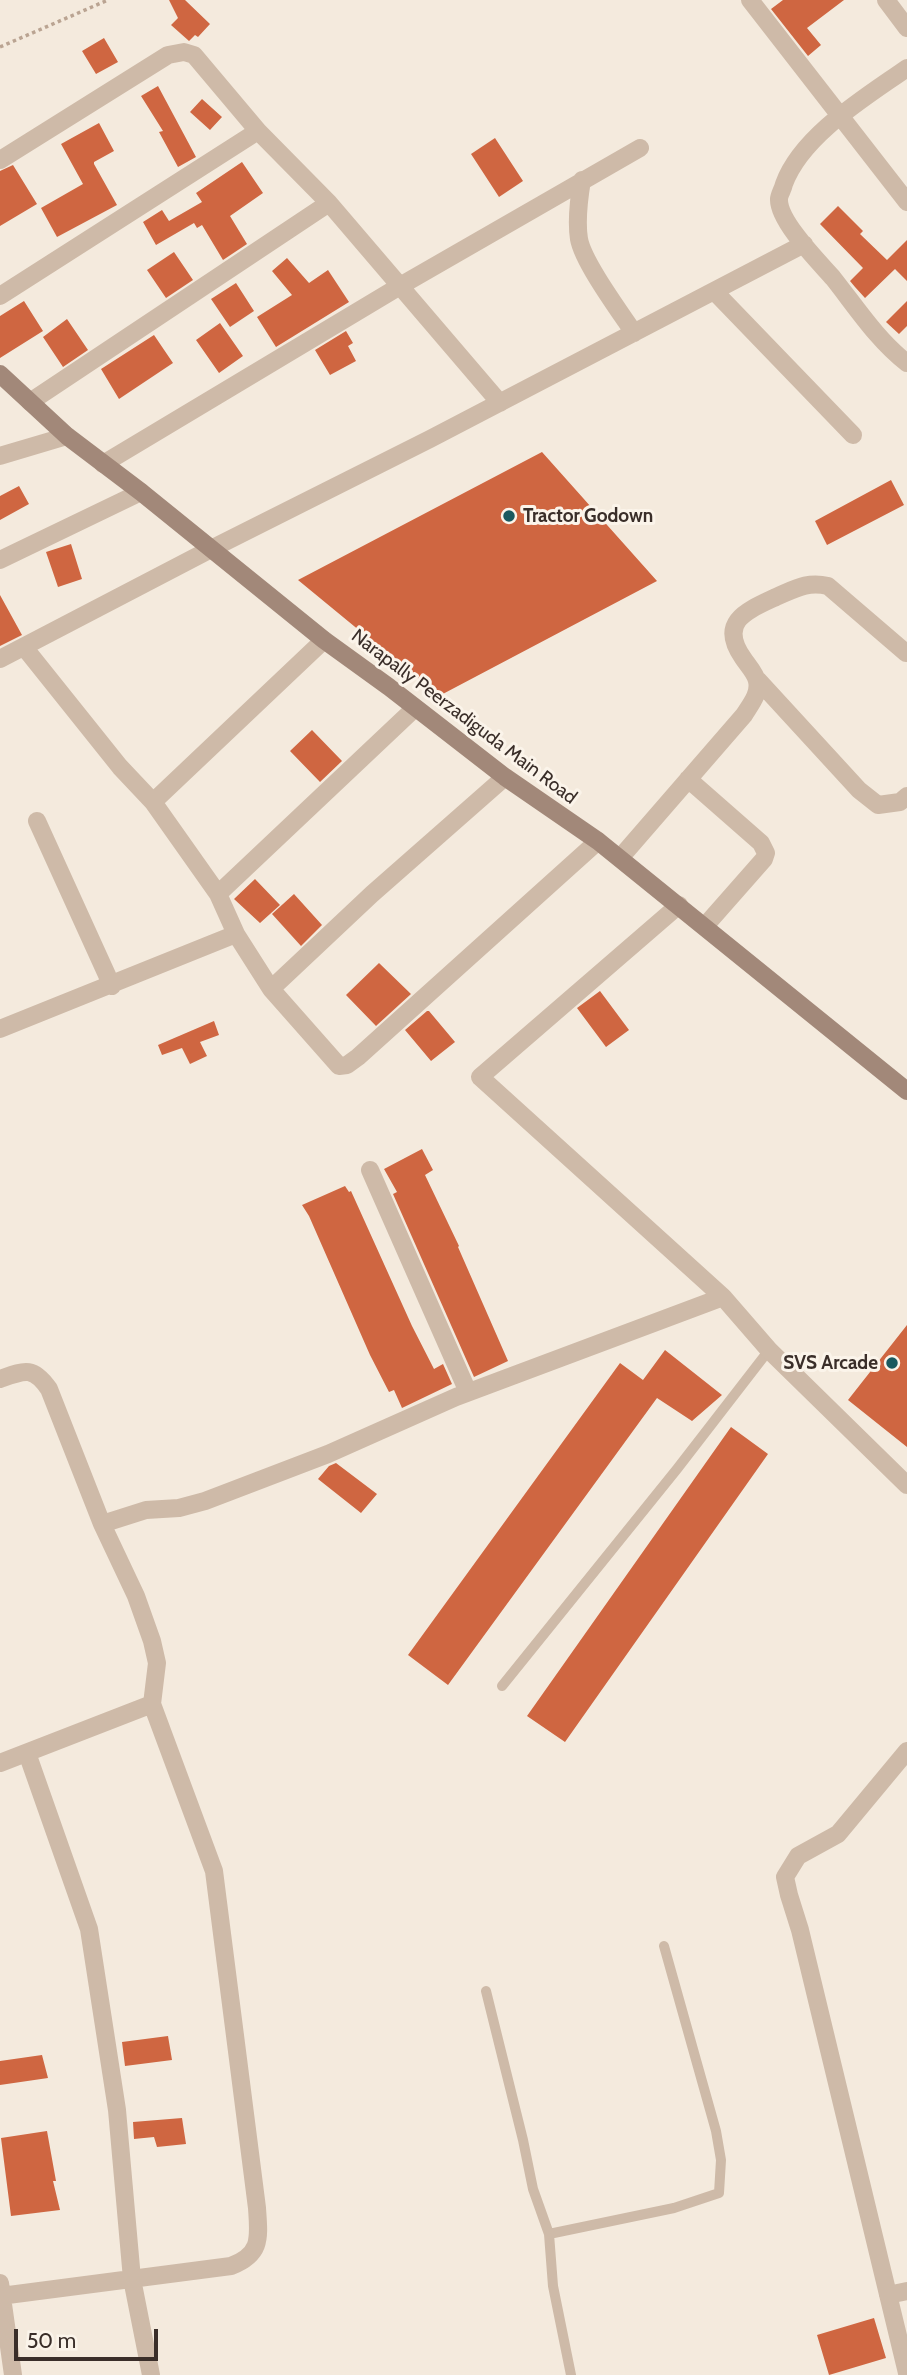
<!DOCTYPE html>
<style>
body{margin:0}
#map{position:relative;width:907px;height:2375px;overflow:hidden;background:#f4eadd;font-family:Cabin,sans-serif}
canvas{display:block}
.scale{position:absolute;left:14px;top:2329px;width:144px;height:32px;box-sizing:border-box;border:4px solid #3a2e29;border-top:0;padding-left:9px;font-size:21px;line-height:24px;white-space:nowrap;color:#3a2e29;-webkit-text-stroke:5px #fbf4ea;paint-order:stroke}
</style>
<div id="map">
<canvas width="907" height="2375"></canvas>
<div class="scale">50 m</div>
</div>
<script>
const g = document.querySelector('canvas').getContext('2d');
g.lineJoin = 'round';
function fillPath(path, color) { g.fillStyle = color; g.fill(path, 'evenodd'); }
function trace(path, color, width, dash) { g.strokeStyle = color; g.lineWidth = width; g.lineCap = dash ? 'butt' : 'round'; g.setLineDash(dash || []); g.stroke(path); }
function write(font, color, halo, rows, align = 'center') {
  g.font = font + ' Cabin,sans-serif'; g.lineWidth = 6; g.setLineDash([]); g.textBaseline = 'middle'; g.strokeStyle = halo; g.fillStyle = color; for (const [text, x, y, turn = 0] of rows) {
    g.save(); g.translate(x, y); g.rotate((+turn || 0) * Math.PI / 180); g.textAlign = isNaN(turn) ? turn : align; if (halo) g.strokeText(text, 0, 0); g.fillText(text, 0, 0); g.restore();
  }
}
const building = new Path2D(`
 M169,0H185L210,24L198,37L195,35L189,41L171,25L178,18Z
 M783,0H844L807,28L821,45L808,56L771,9Z
 M104,38L118,62L96,74L82,51Z
 M158,86L196,157L178,167L159,132L163,131L141,96Z
 M202,99L222,117L210,130L190,112Z
 M99,123L114,151L94,162V164L117,205L57,237L41,208L83,184L61,144Z
 M495,138L523,181L499,197L471,154Z
 M242,162L263,193L230,216L247,244L223,260L202,225L197,228L194,223L156,245L143,222L162,210L169,221L202,202L196,193Z
 M13,165L37,204L0,226V171Z
 M838,206L863,231L860,234L887,260L907,240V281L895,269L865,298L855,287L850,281L863,268L820,224Z
 M174,252L193,280L166,298L147,270Z
 M287,258L309,283L328,270L349,302L276,347L257,317L292,295L272,271Z
 M236,283L254,311L230,327L211,299Z
 M24,301L43,331L0,358V316Z
 M907,301V326L899,334L886,322Z
 M67,319L88,350L63,367L43,337Z
 M220,323L243,356L219,373L196,340Z
 M346,331L353,343L348,346L356,361L330,375L315,350Z
 M154,335L173,363L119,399L101,369Z
 M542,452L657,581L439,696L298,580Z
 M891,480L904,505L827,545L815,521Z
 M19,486L29,504L0,520V496Z
 M71,544L82,579L58,587L46,552Z
 M0,595L22,635L0,646Z
 M312,730L342,761L320,782L290,751Z
 M255,879L280,905L260,923L234,899Z
 M294,894L322,925L301,946L272,914Z
 M379,963L411,994L376,1026L346,995Z
 M600,991L629,1030L606,1047L577,1008Z
 M427,1011H429L455,1042L431,1061L405,1030Z
 M214,1021L219,1035L200,1042L207,1056L190,1064L182,1048L162,1055L158,1045Z
 M422,1149L433,1170L425,1175L459,1246L458,1247L508,1361L474,1377L393,1194L397,1192L384,1169Z
 M345,1186L349,1192L351,1191L412,1326L434,1369L443,1364L452,1384L402,1408L394,1390L389,1392L370,1355L309,1216L302,1205Z
 M907,1325V1447L848,1400Z
 M665,1350L722,1395L692,1421L657,1398L448,1685L408,1655L620,1363L643,1380Z
 M731,1427L768,1454L565,1742L527,1716Z
 M336,1463L377,1494L361,1513L318,1479L329,1466Z
 M168,2036L172,2060L125,2066L122,2042Z
 M42,2055L48,2078L0,2085V2061Z
 M182,2118L186,2144L157,2147L154,2137L134,2139L133,2122Z
 M47,2131L56,2181H53L60,2210L11,2216L1,2138Z
 M874,2318L886,2358L829,2375L817,2335Z`);
const path = new Path2D(`
 M0,47L108,0`);
const lane = new Path2D(`
 M502,1686L677,1469L769,1350
 M486,1991L523,2140L533,2189L549,2234L553,2286L571,2375
 M549,2234L674,2208L719,2193L721,2160L716,2131L664,1946`);
const street = new Path2D(`
 M750,0L907,202
 M886,0L907,28
 M907,68C866,97 802,135 784,184C783,189 779,195 779,199C778,221 819,262 833,278C856,307 878,341 907,363
 M0,160L168,55L184,52L194,55L258,131L329,203L500,403
 M582,180C579,198 576,220 579,239C583,262 620,312 634,333
 M714,291L853,435
 M0,296L258,131
 M30,402L329,203
 M0,456L67,436
 M103,464L400,286L640,148
 M0,560L141,492
 M24,647L120,767L153,802L218,894L236,934L271,989L339,1066L347,1065L358,1057L598,841
 M0,659L211,549L430,439L804,244
 M758,680L859,790L878,805L900,802L907,796
 M688,779L761,843L766,853L764,859L705,926
 M153,802L324,640
 M37,821L112,986
 M620,858L744,715C750,705 760,694 757,681C756,674 747,664 743,658C718,622 746,611 776,597C795,589 807,581 828,586L906,653L907,652
 M218,894L415,708
 M679,905L480,1077L723,1297
 M271,989L372,894L505,777
 M0,1029L236,934
 M370,1170L468,1392
 M0,1379C25,1370 33,1366 49,1389L102,1524
 M907,1751L838,1834L798,1856L785,1877L789,1895L800,1930L907,2373
 M27,1753L89,1929L117,2110L132,2279L151,2375
 M0,1763L152,1704
 M0,2283L13,2375
 M888,2295L907,2291
 M0,2296L231,2266C262,2254 259,2238 257,2208L214,1871L152,1704L157,1663L152,1641L136,1596L102,1524L146,1510L179,1508L205,1501L328,1454L456,1397L723,1297L769,1350L907,1485`);
const secondary = new Path2D(`
 M0,374L67,436L141,492L324,640L389,687L505,777L598,841L907,1091`);
const markers = [
 [509,516,7,"#1a595f"],
 [892,1363,7,"#1a595f"]
];
const poiNames = [
 ["Tractor Godown",523,516],
 ["SVS Arcade",878,1363,"right"]
];
const streetNames = [
 ["Narapally Peerzadiguda Main Road",464,717,37]
];
fillPath(building, '#cf6641');
trace(path, '#baa492', 3.5, [3.5, 3.5]);
trace(lane, '#cebaa8', 10);
trace(street, '#cebaa8', 18);
trace(secondary, '#a28879', 18);
for (const [x, y, r, color] of markers) { const dot = new Path2D(); dot.arc(x, y, r, 0, 2 * Math.PI); g.fillStyle = color; g.fill(dot); trace(dot, '#fbf4ea', 2.5); }
write('bold 19px', '#3a2e29', '#fbf4ea', poiNames, 'left');
write('19px', '#3a2e29', '#fbf4ea', streetNames);
</script>
